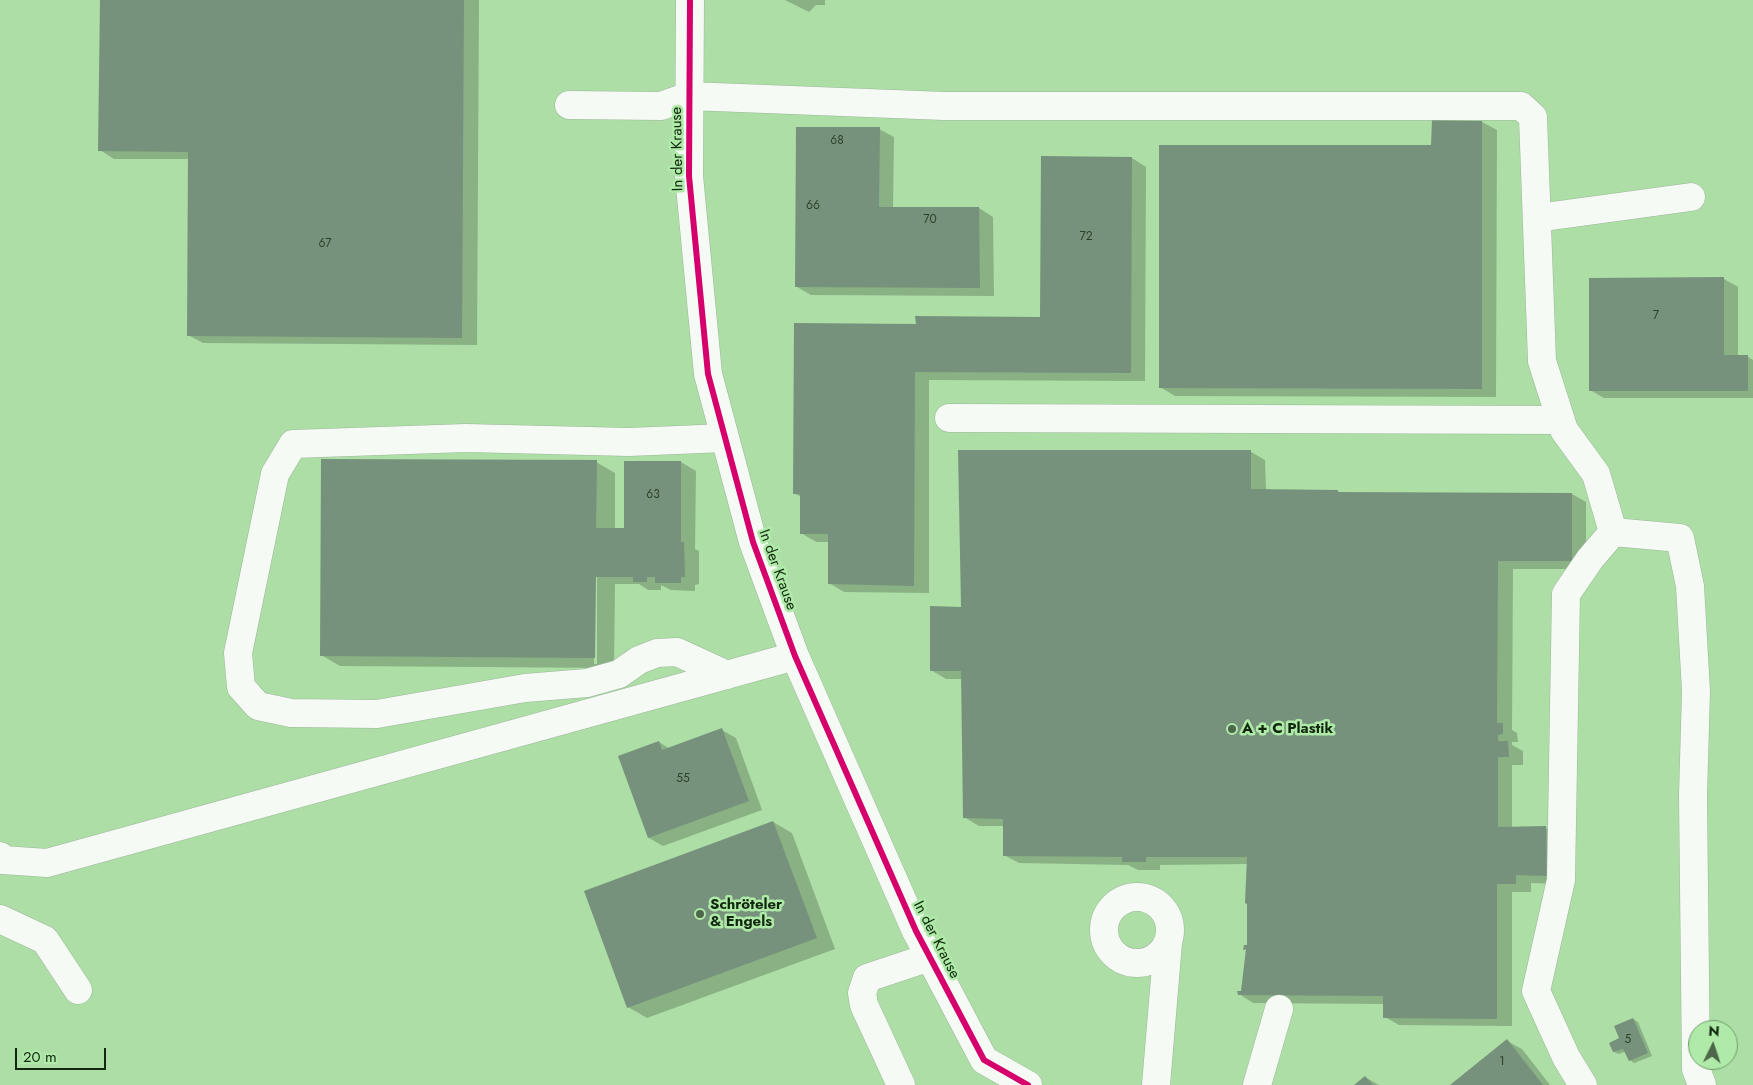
<!DOCTYPE html>
<meta charset="utf-8">
<style>
body{margin:0}
#map{position:relative;width:1753px;height:1085px;overflow:hidden;background:#bbdbb7;font-family:Jost,sans-serif}
canvas{display:block}
.north{position:absolute;left:1688px;top:1020px;width:50px;height:50px;box-sizing:border-box;background:#afeaa8;border:1px solid #709c6a;border-radius:50%;rotate:4deg;font-size:14px;font-weight:700;line-height:20px;text-align:center;color:#11280e}
.north::after{content:'';display:block;margin:auto;width:18px;height:22px;background:#4c6749;clip-path:polygon(50% 0,100% 100%,50% 72%,0 100%)}
.scale{position:absolute;left:15px;top:1048px;width:91px;height:22px;box-sizing:border-box;border:2px solid #11280e;border-top:0;padding-left:6px;font-size:15px;line-height:18px;white-space:nowrap;color:#11280e;-webkit-text-stroke:4px #afeaa8;paint-order:stroke}
</style>
<div id="map">
<canvas width="1753" height="1085"></canvas>
<div class="north">N</div>
<div class="scale">20 m</div>
</div>
<script>
const g = document.querySelector('canvas').getContext('2d');
g.lineJoin = 'round';
function fillPath(path, color) { g.fillStyle = color; g.fill(path, 'evenodd'); }
function trace(path, color, width, dash) { g.strokeStyle = color; g.lineWidth = width; g.lineCap = dash ? 'butt' : 'round'; g.setLineDash(dash || []); g.stroke(path); }
function write(font, color, halo, rows, align = 'center') {
  g.font = font + ' Jost,sans-serif'; g.lineWidth = 5; g.setLineDash([]); g.textBaseline = 'middle'; g.strokeStyle = halo; g.fillStyle = color; for (const [text, x, y, turn = 0] of rows) {
    g.save(); g.translate(x, y); g.rotate((+turn || 0) * Math.PI / 180); g.textAlign = isNaN(turn) ? turn : align; if (halo) g.strokeText(text, 0, 0); g.fillText(text, 0, 0); g.restore();
  }
}
const built = new Path2D(`
 M0,0H1753V1085H0ZM1698,1030H1728V1060H1698Z`);
const shadow = new Path2D(`
 M101,0H479L477,345L203,343L188,335L189,159H114L100,150Z
 M785,0H825V5H816L809,12Z
 M1433,121L1482,122L1497,130L1496,397L1175,396L1160,387L1433,146Z
 M879,129L894,137L893,208H979L993,217L994,296L811,295L797,287Z
 M1132,158L1146,167L1145,381L929,380V593L844,592L829,583L830,542H816L801,533V497L794,493L917,326L1041,318Z
 M1724,279L1738,287V357H1748L1753,360V398H1604L1590,390Z
 M1251,452L1265,460L1266,491H1337L1341,493L1572,494L1586,502V569H1513L1512,730L1517,733L1518,742H1512V745L1523,751V765H1512V828H1546L1560,836L1561,884L1531,883V892H1512V1026L1399,1025L1385,1017L1384,1004L1253,1003L1239,994L1242,992L1248,951L1244,949L1248,946V864L1160,865V870H1138L1128,865L1019,863L1004,855V826H979L964,817L962,679H946L931,670L962,608Z
 M596,462L615,473V530H625L626,462H681L696,471L695,549L699,551V584L695,585V591L671,590L661,585V590H648L639,584H615L614,668L340,666L321,655ZM595,566H597V664H594Z
 M722,730L736,738L762,810L663,846L649,838L659,742L670,749Z
 M773,822L792,833L835,949L647,1018L628,1007Z
 M1633,1019L1638,1022L1652,1056L1634,1063L1630,1060L1626,1051L1619,1054L1614,1052L1611,1043L1621,1039Z
 M1507,1041L1522,1049L1550,1085H1452Z
 M1365,1077L1379,1085H1356Z`);
const building = new Path2D(`
 M100,0H464L462,338L187,336L188,152L98,151Z
 M1432,120L1482,121V389L1159,388V145H1431Z
 M796,127H880L879,207H979L980,288L795,287Z
 M1041,156L1132,157L1131,373L915,372L914,586L828,584V534H800V494H793L794,323L916,324L915,316L1040,317Z
 M1724,277V355H1748V391H1589V278Z
 M958,450H1251V489L1338,490V492L1572,493V561H1498L1497,723H1503V734L1498,735V741H1508L1509,757H1498V827L1546,826L1547,876L1516,875V884H1497V1019L1383,1018V996L1238,995L1237,991H1241L1246,949L1243,950L1244,945H1247V904L1245,903L1247,857H1146V862H1122V857L1003,856V819L963,818L961,671H930V606L961,607Z
 M321,459L597,460L596,528H624V461H681V542H684L685,577H681V583H655V577H647V582H633V577H596L595,658L320,656Z
 M722,728L749,801L648,838L618,756L659,741L662,750Z
 M773,821L817,938L627,1008L584,891Z
 M1633,1018L1648,1053L1629,1061L1623,1049L1613,1052L1609,1043L1619,1038L1614,1026Z
 M1507,1039L1543,1085H1450Z
 M1365,1076L1373,1085H1354Z`);
const minor = new Path2D(`
 M690,0L689,176L708,374L753,542L795,656L916,931L984,1060L1028,1085
 M569,105L661,106L689,96L944,106H1521L1533,117L1542,361L1564,430L1596,474L1613,532L1590,559L1566,594L1561,880L1536,991L1566,1057L1583,1085
 M1537,218L1691,197
 M949,418L1561,420
 M725,438L629,442L466,438L293,444L275,474L238,653L241,687L258,706L291,713L377,714L525,688L587,683L619,674L639,660L657,653L677,652L727,675
 M1613,532L1680,538L1690,586L1696,691L1693,796L1696,1069L1702,1085
 M0,856L3,860L47,863L795,656
 M1104 930a33 33 0 1 1 66 0a33 33 0 1 1-66 0Z
 M0,919L45,940L78,990
 M901,1085L864,1005L862,993L867,978L930,957
 M1156,1085L1168,943
 M1257,1085L1279,1009`);
const cycleway = new Path2D(`
 M690,0L689,176L708,374L753,542L795,656L916,931L984,1060L1028,1085`);
const markers = [
 [1232,729,5,"#4c6749"],
 [700,914,5,"#4c6749"]
];
const numberNames = [
 ["68",837,141],
 ["66",813,206],
 ["70",930,220],
 ["72",1086,237],
 ["67",325,244],
 ["7",1656,316],
 ["63",653,495],
 ["55",683,779],
 ["5",1628,1040],
 ["1",1502,1062]
];
const streetNames = [
 ["In der Krause",678,149,-91],
 ["In der Krause",777,570,70],
 ["In der Krause",936,940,63]
];
const poiNames = [
 ["A + C Plastik",1242,729],
 ["Schröteler",710,905],
 ["& Engels",710,922]
];
fillPath(built, '#acdea6');
fillPath(shadow, '#0003');
fillPath(building, '#76927c');
trace(minor, '#9db79a', 29);
trace(minor, '#f5faf4', 28);
trace(cycleway, '#d6006c', 6);
for (const [x, y, r, color] of markers) { const dot = new Path2D(); dot.arc(x, y, r, 0, 2 * Math.PI); g.fillStyle = color; g.fill(dot); trace(dot, '#afeaa8', 2); }
write('12px', '#2a422a', null, numberNames);
write('15px', '#11280e', '#afeaa8', streetNames);
write('bold 15px', '#11280e', '#afeaa8', poiNames, 'left');
</script>
